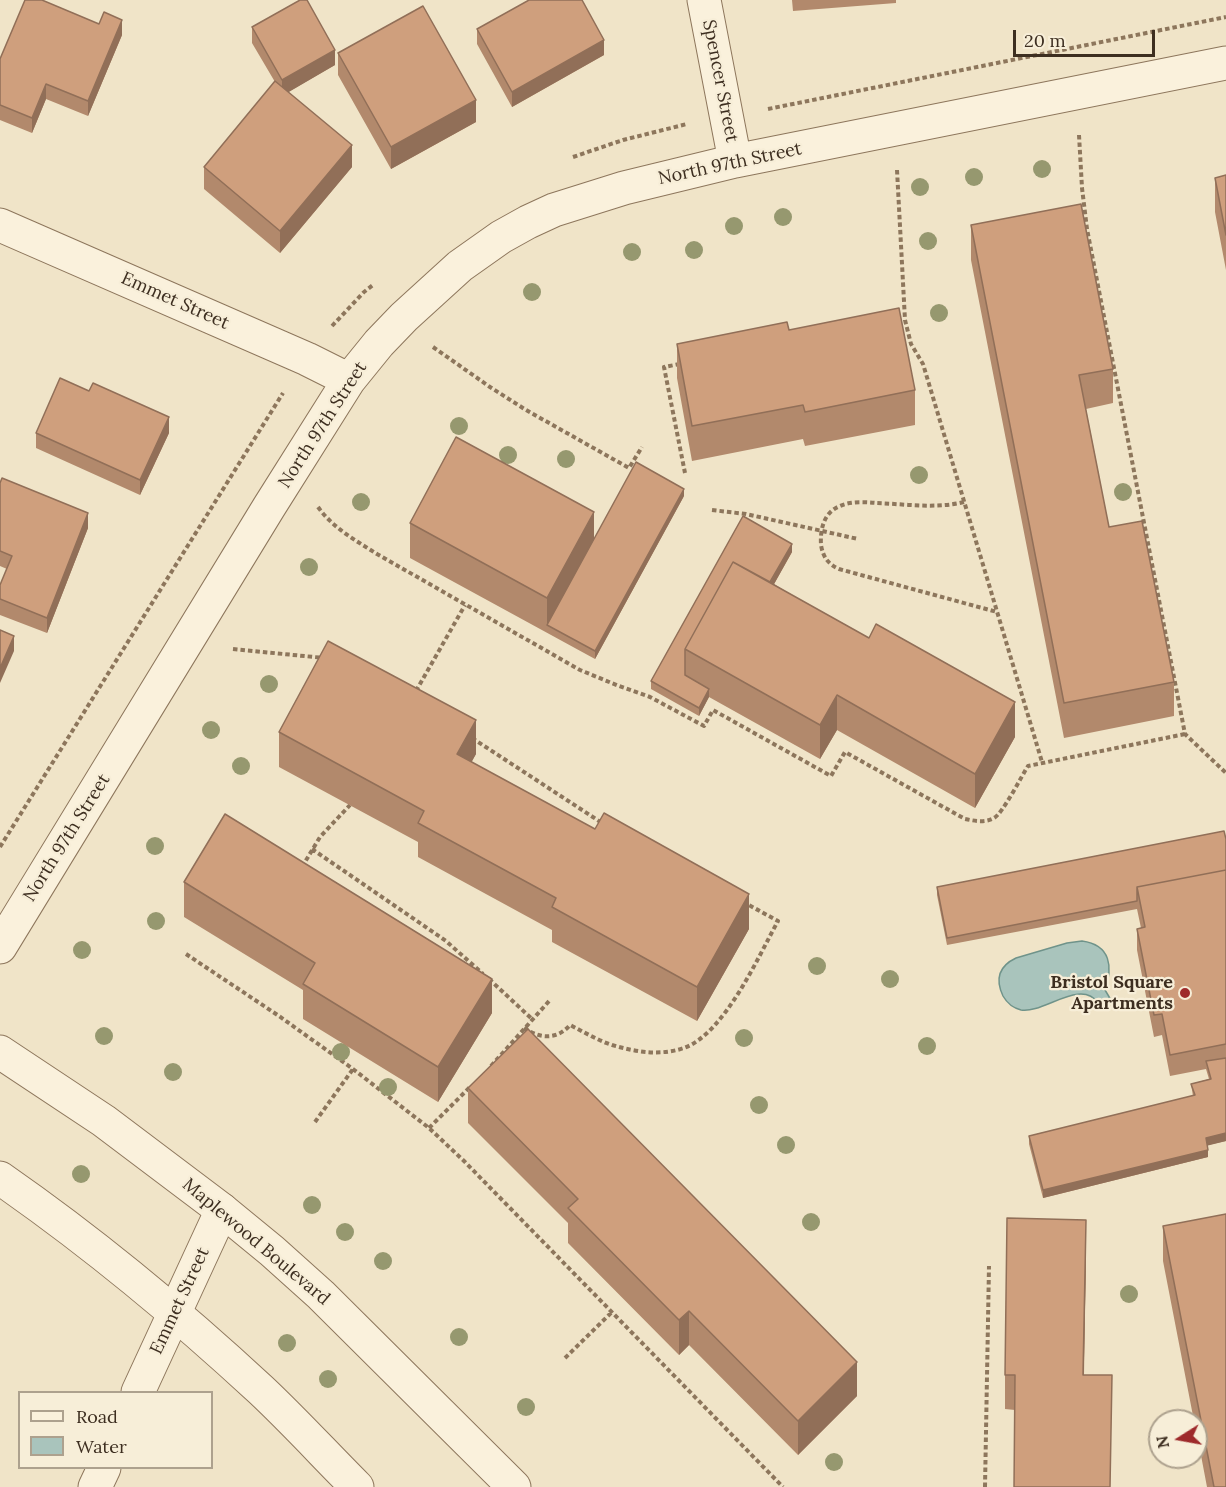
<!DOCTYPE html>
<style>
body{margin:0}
#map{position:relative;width:1226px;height:1487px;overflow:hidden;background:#f0e4c8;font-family:Lora,serif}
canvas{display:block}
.legend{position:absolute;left:18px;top:1391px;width:195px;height:78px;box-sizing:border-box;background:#f7eed8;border:2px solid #ada18e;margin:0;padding:8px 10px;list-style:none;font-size:18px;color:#3d2e20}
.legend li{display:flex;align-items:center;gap:12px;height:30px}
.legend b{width:30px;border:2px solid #ada18e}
.north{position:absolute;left:1148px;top:1409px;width:60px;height:60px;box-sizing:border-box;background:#f7eed8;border:2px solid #ada18e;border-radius:50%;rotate:259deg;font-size:16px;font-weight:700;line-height:24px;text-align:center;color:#3d2e20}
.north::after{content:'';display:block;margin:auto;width:21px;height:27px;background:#9e2a2b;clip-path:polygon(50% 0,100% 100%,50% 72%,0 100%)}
.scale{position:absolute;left:1013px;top:30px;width:142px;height:27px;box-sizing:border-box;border:3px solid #3d2e20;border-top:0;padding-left:8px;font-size:18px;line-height:21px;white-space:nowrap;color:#3d2e20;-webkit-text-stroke:4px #f7eed8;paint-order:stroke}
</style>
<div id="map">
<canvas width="1226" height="1487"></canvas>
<ul class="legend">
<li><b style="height:8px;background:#faf1dc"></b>Road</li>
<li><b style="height:16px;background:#a9c4bc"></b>Water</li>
</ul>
<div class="north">N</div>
<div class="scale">20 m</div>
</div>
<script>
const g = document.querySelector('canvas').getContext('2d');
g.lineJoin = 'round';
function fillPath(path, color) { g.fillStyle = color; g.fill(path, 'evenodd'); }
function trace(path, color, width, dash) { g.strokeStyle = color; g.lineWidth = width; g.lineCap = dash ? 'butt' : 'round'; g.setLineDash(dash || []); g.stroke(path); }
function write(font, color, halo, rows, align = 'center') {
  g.font = font + ' Lora,serif'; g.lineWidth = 4.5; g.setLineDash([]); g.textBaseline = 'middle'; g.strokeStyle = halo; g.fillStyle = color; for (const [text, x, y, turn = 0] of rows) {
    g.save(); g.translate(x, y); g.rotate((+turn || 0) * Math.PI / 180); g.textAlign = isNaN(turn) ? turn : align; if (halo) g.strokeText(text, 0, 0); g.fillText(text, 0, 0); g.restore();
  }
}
const water = new Path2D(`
 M1082,941C1111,945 1113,967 1105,990L1111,1000L1098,1003C1081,978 1043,1014 1021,1010C1013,1008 1007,1003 1003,996C995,979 999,966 1016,958L1067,943Z`);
const path = new Path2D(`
 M768,109L1226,17
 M1079,135L1082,188L1087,229L1185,734L1226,773
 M573,157L623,140L687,124
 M897,170L905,320L911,344L923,364L1042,762
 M332,326L364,292L373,285
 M433,347L490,387L526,410L629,468L642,447
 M680,364L664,367L685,473
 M964,502C937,509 905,504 876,503C865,502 851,501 840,506C824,512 820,529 821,545C823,557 828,564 839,569L997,612
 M318,507C333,528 355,540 377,554L580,670L619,686L650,697L704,726L713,710L831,776L845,752L965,819C975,821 985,823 994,818C1003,813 1021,777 1028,766L1185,734
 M712,510L746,514L858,539
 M233,649L324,658
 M416,691L465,605
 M472,738L602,823
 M0,847L283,393
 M312,849L446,941L483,974
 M302,867L320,837L350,805
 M186,954L279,1016L353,1069L429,1128L464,1161L783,1487
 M489,979L532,1019
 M524,1028C540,1039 557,1040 570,1025C584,1032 597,1040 612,1045C636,1052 660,1056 684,1048C725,1033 758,957 778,921L747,904
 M491,1066L550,1000
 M315,1122L353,1069
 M429,1128L471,1086
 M565,1358L612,1312
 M985,1487L989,1266`);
const minor = new Path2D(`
 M704,0L735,161
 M0,225L307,359L349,380
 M0,947L269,507L349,380L379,343L404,317L460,266L501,237L528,222L554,210L624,188L735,161L1226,63
 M138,1392L222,1210
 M95,1487L104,1468`);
const tertiary = new Path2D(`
 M0,1052L104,1121L222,1210L272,1251L321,1295L514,1487
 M0,1178C92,1242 179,1314 261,1390C294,1421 325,1455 357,1487`);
const trees = [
 [1042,169],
 [974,177],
 [920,187],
 [783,217],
 [734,226],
 [928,241],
 [694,250],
 [632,252],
 [532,292],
 [939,313],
 [459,426],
 [508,455],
 [566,459],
 [919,475],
 [1123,492],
 [361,502],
 [309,567],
 [269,684],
 [211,730],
 [241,766],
 [155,846],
 [156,921],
 [82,950],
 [817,966],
 [890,979],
 [104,1036],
 [744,1038],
 [927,1046],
 [341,1052],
 [173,1072],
 [388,1087],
 [759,1105],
 [786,1145],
 [81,1174],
 [312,1205],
 [811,1222],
 [345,1232],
 [383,1261],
 [1129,1294],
 [459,1337],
 [287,1343],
 [328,1379],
 [526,1407],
 [834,1462]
];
const wall = new Path2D(`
 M792,0H896V3L793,11Z
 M99,24L122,35L88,116L46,99L32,133L0,120V59Z
 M252,27L335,65L288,92L352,167L280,253L204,189V167L275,82L252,43Z
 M477,29L604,55L512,107L477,44Z
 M338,53L476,122L391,169L338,75Z
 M1226,175V270L1215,212V178Z
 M971,225L1113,369V403L1086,409L1109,527L1174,682V716L1064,738L971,260Z
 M789,330L915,390V425L805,446L803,439L692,461L677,378V344Z
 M36,433H169L140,495L36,448Z
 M0,483L88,528L47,633L0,615V585L7,569L0,566Z
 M684,496L595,659L410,558V523L594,539Z
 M743,516L792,552L774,584L1015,737L975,808L837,730L820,759L709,697L699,716L651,689V681Z
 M279,732L476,754L471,762L749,929L697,1021L552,942V930L418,857V842L279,767Z
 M1226,839V1141L1208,1145V1157L1043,1198L1029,1144V1136L1193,1096L1191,1084L1209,1079L1206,1069L1170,1076L1162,1035L1154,1037L1137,950V929L1141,928L1137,909L947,945L937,895V887Z
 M184,882L492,1013L438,1102L303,1019V990L184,917Z
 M468,1088L857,1396L798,1455L689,1345L679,1355L568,1243V1223L468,1123Z
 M1163,1226L1226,1487H1207L1196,1429V1421H1194L1163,1261Z
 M1086,1255L1084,1375L1015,1410L1005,1409V1375Z`);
const shadedWall = new Path2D(`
 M122,20V35L88,116V101Z
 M604,40V55L512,107V92Z
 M335,50V65L282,96V80Z
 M46,84V99L32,133V118Z
 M476,100V122L391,169V147Z
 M352,145V167L280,253V231Z
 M169,417V433L140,495V480Z
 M684,489V496L595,659V651Z
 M594,512V547L547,625V598Z
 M88,513V528L47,633V618Z
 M792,544V552L759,611V603Z
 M14,636V651L0,683V668Z
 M709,689V697L699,716V708Z
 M837,695V730L820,759V725Z
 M1015,702V737L975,808V774Z
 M476,720V754L457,789V754Z
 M749,894V929L697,1021V987Z
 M492,979V1013L438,1102V1067Z
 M1226,1133V1141L1206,1146V1138Z
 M1208,1150V1157L1043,1198V1190Z
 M1086,1220V1255L1083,1409V1375Z
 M689,1311V1345L679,1355V1320Z
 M857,1362V1396L798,1455V1421Z`);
const building = new Path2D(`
 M25,0H42L99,24L104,12L122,20L88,101L46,84L32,118L0,105V59Z
 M300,0H307L335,50L282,80L252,27Z
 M529,0H582L604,40L512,92L477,29Z
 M423,6L476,100L391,147L338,53Z
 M275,81L352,145L280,231L204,167Z
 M1226,175V235L1215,178Z
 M1081,204L1113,369L1079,375L1109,527L1142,521L1174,682L1064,703L971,225Z
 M899,308L915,390L805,412L803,405L692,426L677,344L787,322L789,330Z
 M60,378L89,391L93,383L169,417L140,480L36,433Z
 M456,437L594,512L547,598L410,523Z
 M636,462L684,489L595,651L547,625Z
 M2,478L88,513L47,618L0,599V585L12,556L0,551V483Z
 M743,516L792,544L770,582L733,562L685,649V675L709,689L699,708L651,681Z
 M733,562L869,638L876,624L1015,702L975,774L837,695L820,725L685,649Z
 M0,630L14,636L0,668Z
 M328,641L476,720L457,754L595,829L604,813L749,894L697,987L552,907L556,898L418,823L424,811L279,732Z
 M225,814L492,979L438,1067L303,984L315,963L184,882Z
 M1224,831L1226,839V870L1137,887V901L947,938L937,887Z
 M1226,870V1044L1170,1055L1162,1014L1154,1015L1137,929L1145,927L1137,887Z
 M528,1029L857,1362L798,1421L689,1311L679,1320L568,1208L578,1199L468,1088Z
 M1226,1058V1133L1206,1138L1208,1150L1043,1190L1029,1136L1195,1095L1191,1084L1211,1079L1206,1061Z
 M1226,1214V1487H1214L1163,1226Z
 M1007,1218L1086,1220L1083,1375H1112L1110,1487H1014L1015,1375H1005Z`);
const markers = [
 [1185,993,6,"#9e2a2b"]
];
const streetNames = [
 ["Spencer Street",720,81,79],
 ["North 97th Street",730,164,-12],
 ["Emmet Street",175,301,24],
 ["North 97th Street",323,425,-57],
 ["North 97th Street",67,838,-58],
 ["Maplewood Boulevard",256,1242,40],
 ["Emmet Street",180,1301,-65]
];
const poiNames = [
 ["Bristol Square",1173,983],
 ["Apartments",1173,1004]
];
fillPath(water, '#a9c4bc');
trace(water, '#6f938a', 1.5);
trace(minor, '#8d765c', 35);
trace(tertiary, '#8d765c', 35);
trace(path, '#8d765c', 4, [4.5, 3]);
trace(minor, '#faf1dc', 33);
trace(tertiary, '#faf1dc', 33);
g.fillStyle = '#96986f';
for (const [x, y] of trees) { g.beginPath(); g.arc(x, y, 9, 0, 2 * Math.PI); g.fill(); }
fillPath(wall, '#b2896c');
fillPath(shadedWall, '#916f58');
fillPath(building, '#cf9f7d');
trace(building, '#916f58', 1.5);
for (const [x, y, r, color] of markers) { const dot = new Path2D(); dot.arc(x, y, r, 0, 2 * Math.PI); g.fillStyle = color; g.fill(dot); trace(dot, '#f7eed8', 2); }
write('18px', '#3d2e20', '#f7eed8', streetNames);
write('bold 18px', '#3d2e20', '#f7eed8', poiNames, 'right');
</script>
